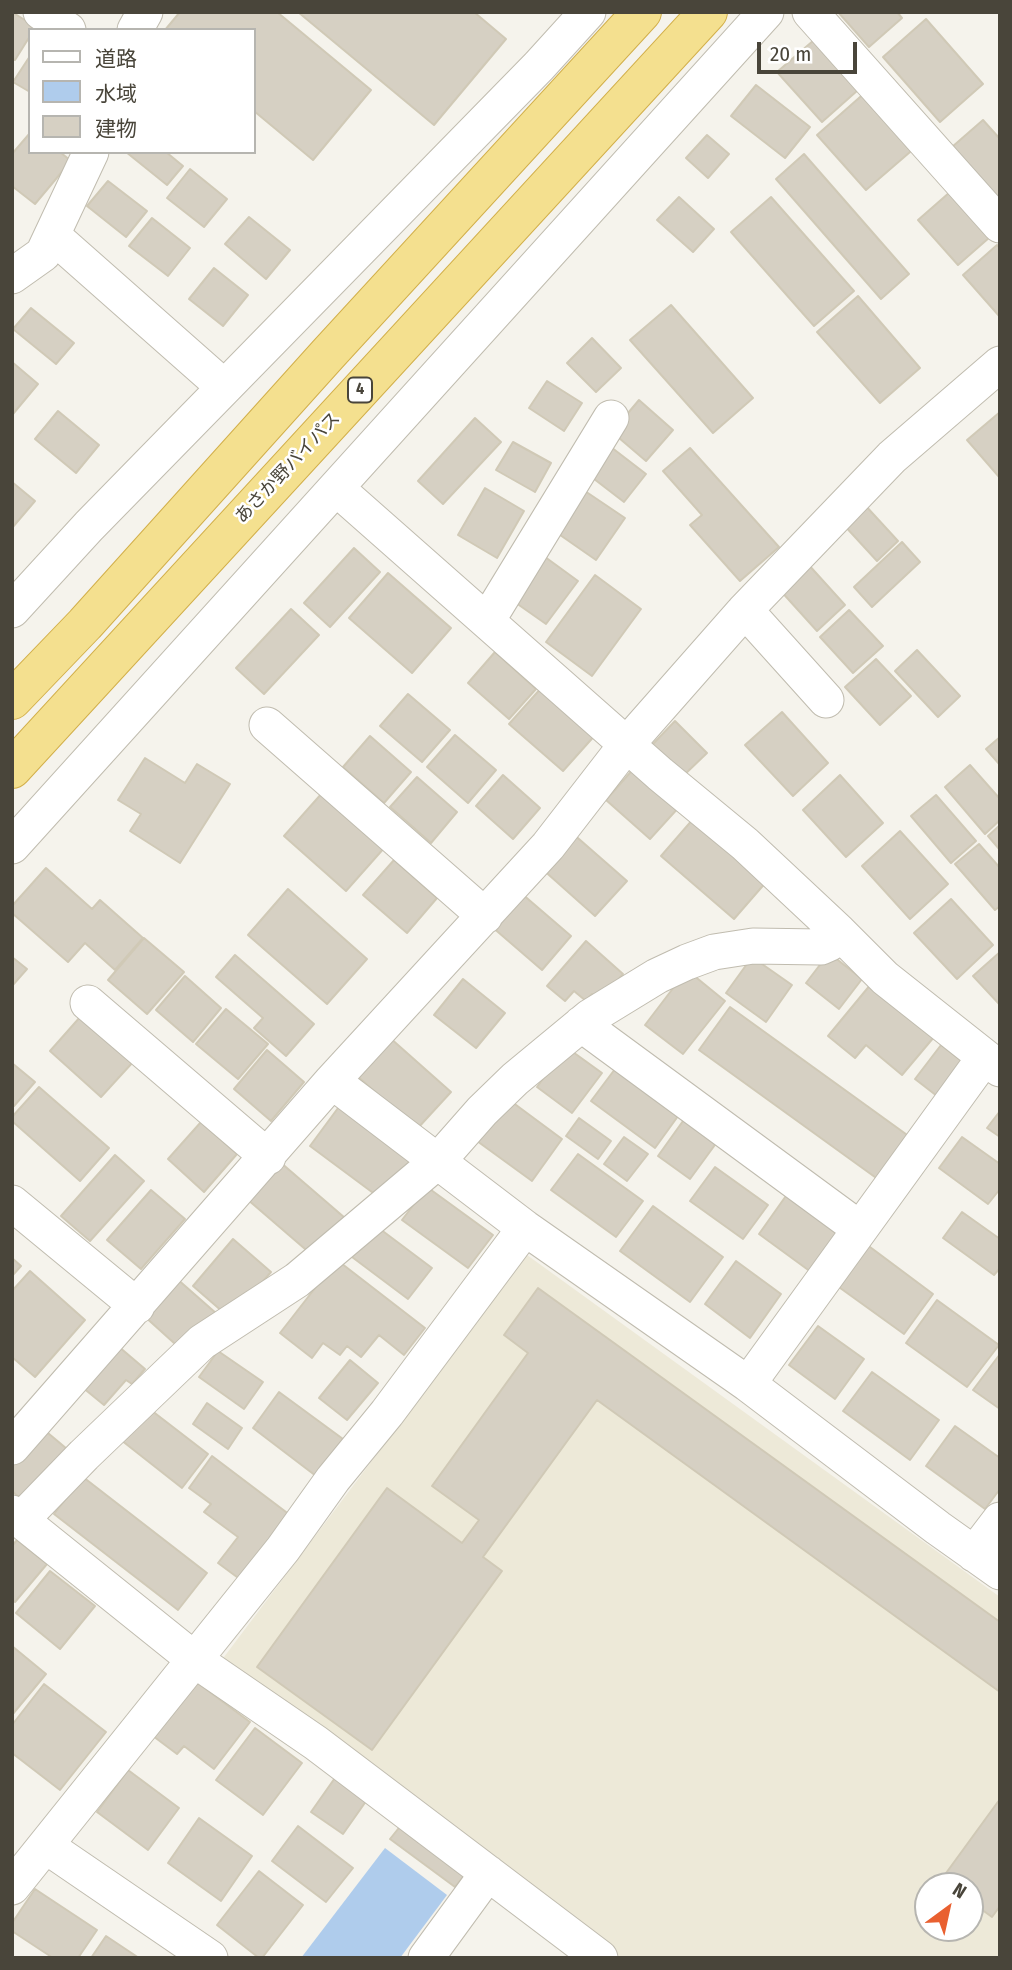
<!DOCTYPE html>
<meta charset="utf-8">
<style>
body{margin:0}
#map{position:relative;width:1012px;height:1970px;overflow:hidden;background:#f5f3ec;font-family:"Fira Sans Condensed","Noto Sans JP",sans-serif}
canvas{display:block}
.frame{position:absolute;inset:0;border:14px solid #49453a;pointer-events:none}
.legend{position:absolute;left:28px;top:28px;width:228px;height:126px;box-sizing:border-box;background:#fff;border:2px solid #b6b5b0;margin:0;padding:9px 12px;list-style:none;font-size:21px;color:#49453a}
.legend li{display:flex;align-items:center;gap:14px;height:35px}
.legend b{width:35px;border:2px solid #b6b5b0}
.north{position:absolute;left:914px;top:1872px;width:70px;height:70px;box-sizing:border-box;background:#fff;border:2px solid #b6b5b0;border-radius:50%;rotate:33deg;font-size:19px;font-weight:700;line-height:28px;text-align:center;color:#49453a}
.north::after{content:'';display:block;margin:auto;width:24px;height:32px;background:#e96030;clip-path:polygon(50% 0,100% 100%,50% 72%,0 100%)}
.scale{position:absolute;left:757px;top:42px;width:100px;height:32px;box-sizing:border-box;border:4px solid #49453a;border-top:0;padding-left:9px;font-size:21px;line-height:24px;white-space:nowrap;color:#49453a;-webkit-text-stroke:5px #fff;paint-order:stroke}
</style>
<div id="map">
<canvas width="1012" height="1970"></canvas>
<div class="frame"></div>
<ul class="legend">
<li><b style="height:9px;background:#fff"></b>道路</li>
<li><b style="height:19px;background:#afccec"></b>水域</li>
<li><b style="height:19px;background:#d6d0c3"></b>建物</li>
</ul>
<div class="north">N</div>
<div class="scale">20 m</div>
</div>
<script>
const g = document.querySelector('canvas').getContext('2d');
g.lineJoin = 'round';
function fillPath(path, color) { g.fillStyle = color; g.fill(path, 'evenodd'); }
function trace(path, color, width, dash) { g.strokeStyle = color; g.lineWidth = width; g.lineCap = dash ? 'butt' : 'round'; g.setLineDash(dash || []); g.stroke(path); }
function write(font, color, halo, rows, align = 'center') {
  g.font = font + ' "Fira Sans Condensed","Noto Sans JP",sans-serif'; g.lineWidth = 5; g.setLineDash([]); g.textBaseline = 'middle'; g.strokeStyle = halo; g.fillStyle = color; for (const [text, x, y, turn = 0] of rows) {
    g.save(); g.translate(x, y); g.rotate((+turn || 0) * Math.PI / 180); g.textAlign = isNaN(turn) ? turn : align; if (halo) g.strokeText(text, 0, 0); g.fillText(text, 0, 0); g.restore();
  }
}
const education = new Path2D(`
 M527,1255L1000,1597V1958H622L221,1661ZM928,1886H970V1928H928Z`);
const water = new Path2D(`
 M385,1848L447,1895L400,1958H301Z`);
const building = new Path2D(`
 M12,12L36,27L34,30H30V36L15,60L12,59Z
 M180,12H277L371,90L313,160L254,111V30H165Z
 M298,12H474L506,39L434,125Z
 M838,12H897L902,18L869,47Z
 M926,19L983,84L940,122L883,57Z
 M814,40L858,90L822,122L777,72Z
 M30,56V92L13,82Z
 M756,85L810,127L785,158L731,116Z
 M868,90L917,146L866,190L817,135Z
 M983,120L1000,139V201L952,147Z
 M30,133V152H60L71,161L35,204L12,186V154Z
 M707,135L729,154L708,178L686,158Z
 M126,152H166L183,166L167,185Z
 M804,154L909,274L881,299L776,179Z
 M190,169L227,199L204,227L167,198Z
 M108,181L147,211L126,237L87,206Z
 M950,192L990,237L958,265L918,220Z
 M679,197L714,229L693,252L657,220Z
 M771,197L854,291L814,326L731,232Z
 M249,217L290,250L266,279L225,244Z
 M152,218L190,248L168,276L129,246Z
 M997,245L1000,248V317L963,275Z
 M214,268L248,295L223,326L189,299Z
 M858,296L920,368L880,403L817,332Z
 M671,305L753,398L713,433L630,340Z
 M31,308L74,343L56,364L13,329Z
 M592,338L621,368L596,392L567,363Z
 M12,362L38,384L13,414H12Z
 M547,381L582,403L564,431L529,408Z
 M639,400L673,430L646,461L612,432Z
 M58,411L99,445L76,473L35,439Z
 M1000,412V478L967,440Z
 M475,418L501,442L443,504L418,481Z
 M513,442L551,463L535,492L496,470Z
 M607,444L646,474L624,502L585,472Z
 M690,448L779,547L740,581L690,525L702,515L663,471Z
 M12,482L35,501L12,528Z
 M579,487L625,518L596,560L550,528Z
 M485,488L524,511L497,558L458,535Z
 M864,504L898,541L877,561L843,524Z
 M902,542L920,562L872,607L854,587Z
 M354,548L380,572L330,627L304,603Z
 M541,554L578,581L546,624L509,598Z
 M807,563L845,605L817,631L779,589Z
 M388,573L451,628L412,673L349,618Z
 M595,575L641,609L592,676L546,642Z
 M291,609L319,635L264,694L236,668Z
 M849,610L883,646L853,673L820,637Z
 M917,650L960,696L938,717L895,671Z
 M495,652L536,689L509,719L468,683Z
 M876,659L911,696L880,725L845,687Z
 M543,686L597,733L563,771L509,724Z
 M408,694L450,730L422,762L380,726Z
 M782,712L828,763L793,796L745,745Z
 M675,721L707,753L682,777L651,746Z
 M455,735L496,770L468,803L427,767Z
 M370,736L411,772L384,803L343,767Z
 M1000,737V765L986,749Z
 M145,758L185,783L197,764L230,784L180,863L130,831L141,814L118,800Z
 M970,765L1000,799V820L985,834L945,787Z
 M635,767L680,806L650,839L606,800Z
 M503,775L540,808L513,839L476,806Z
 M840,775L883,823L846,857L803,810Z
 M417,777L457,812L431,843L390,807Z
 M323,792L385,847L346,891L284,836Z
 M936,795L976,841L951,863L911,816Z
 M694,818L767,881L734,919L661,856Z
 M1000,825V850L988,836Z
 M900,831L948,884L910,919L862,866Z
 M571,832L627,881L595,916L540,867Z
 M979,844L1000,868V906L995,910L955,864Z
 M394,860L437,898L407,933L363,895Z
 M46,868L92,909L100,900L143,938L115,970L85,943L68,962L12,913V906Z
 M288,889L367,959L327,1004L248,935Z
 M521,893L571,936L542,970L491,926Z
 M951,899L993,945L957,979L914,933Z
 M144,938L184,972L147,1014L108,980Z
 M586,941L623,974L600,1001L592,994L586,1001L574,991L565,1001L547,986Z
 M1000,952V1005L973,976Z
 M829,953L862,979L839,1009L806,983Z
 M235,955L314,1024L286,1056L254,1028L263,1018L216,977Z
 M12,957L27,969L12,986Z
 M752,957L792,985L766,1022L726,993Z
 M687,970L725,1001L683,1054L645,1025Z
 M185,976L221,1008L193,1042L156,1010Z
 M463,979L505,1013L476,1048L434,1015Z
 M871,984L934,1037L902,1075L866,1045L855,1058L828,1036Z
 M730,1007L910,1137L879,1180L699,1050Z
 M226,1009L268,1044L238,1079L196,1044Z
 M81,1016L133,1062L101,1097L50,1051Z
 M389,1037L451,1092L417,1129L356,1075Z
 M941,1045L963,1062L937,1096L915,1079Z
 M566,1047L602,1073L572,1113L537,1087Z
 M267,1050L304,1082L271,1121L234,1089Z
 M12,1063L35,1082L14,1106L12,1105Z
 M618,1065L681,1112L655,1148L591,1101Z
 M39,1087L109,1148L80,1181L12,1121V1117Z
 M508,1099L562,1139L532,1181L477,1141Z
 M341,1104L416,1159L384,1201L310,1146Z
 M1000,1111V1137L987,1128Z
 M688,1114L720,1138L690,1179L658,1156Z
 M579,1118L611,1141L598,1159L566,1136Z
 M201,1122L237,1154L204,1192L168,1159Z
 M624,1137L648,1154L627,1181L604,1164Z
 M962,1137L1000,1164V1189L988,1204L939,1168Z
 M578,1154L643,1201L616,1237L551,1190Z
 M115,1155L144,1181L90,1241L61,1216Z
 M280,1162L345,1218L312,1255L247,1199Z
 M715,1167L768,1205L743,1239L690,1201Z
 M427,1187L493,1235L468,1268L402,1220Z
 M151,1190L185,1219L141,1269L107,1240Z
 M788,1193L841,1232L811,1272L759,1234Z
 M653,1206L723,1257L690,1302L620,1251Z
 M962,1212L1000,1239V1268L994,1275L943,1238Z
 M372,1223L432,1268L408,1299L348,1254Z
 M233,1239L271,1272L231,1319L193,1286Z
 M866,1244L933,1294L904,1334L836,1285Z
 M12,1258L21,1266L12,1276Z
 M337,1260L425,1328L404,1355L379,1335L361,1357L347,1346L340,1355L323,1343L312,1358L280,1333Z
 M736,1261L781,1294L750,1338L705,1304Z
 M30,1271L85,1320L35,1377L12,1357V1291Z
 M176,1278L217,1314L184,1352L143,1315Z
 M538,1288L1000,1622V1692L597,1400L483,1557L502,1571L372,1750L257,1667L387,1488L462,1543L479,1520L432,1486L528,1353L504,1335Z
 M937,1300L999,1345L967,1387L906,1343Z
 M818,1326L864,1359L835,1399L789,1365Z
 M118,1346L145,1369L132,1384L126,1380L104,1405L82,1387Z
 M218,1351L263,1382L244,1409L199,1377Z
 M1000,1354V1409L973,1390Z
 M350,1360L378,1383L347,1420L319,1398Z
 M872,1372L939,1420L910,1460L843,1411Z
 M279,1392L343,1439L316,1476L253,1428Z
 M207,1403L242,1428L228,1449L193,1424Z
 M147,1407L208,1454L182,1488L121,1440Z
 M955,1426L1000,1458V1489L985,1509L926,1466Z
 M42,1428L67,1449L22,1500L12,1491V1463Z
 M212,1456L290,1515L241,1580L218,1563L238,1537L204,1512L211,1504L189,1488Z
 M83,1477L207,1573L178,1610L54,1514Z
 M17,1540L47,1564L15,1602L12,1600V1546Z
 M50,1571L95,1606L60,1649L16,1613Z
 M12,1646L46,1674L12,1715Z
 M195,1681L250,1722L214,1769L184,1746L177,1754L153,1736Z
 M44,1684L106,1732L60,1790L12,1753V1725Z
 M255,1728L302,1763L263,1815L216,1780Z
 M128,1770L179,1808L148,1850L97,1812Z
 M337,1775L369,1797L343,1834L311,1812Z
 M1000,1799V1906L992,1917L970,1901V1886H949L941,1880Z
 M199,1818L252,1856L221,1901L168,1863Z
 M402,1824L467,1872L455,1887L390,1839Z
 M298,1826L353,1868L326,1902L272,1861Z
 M259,1871L303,1905L262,1958H259L217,1925Z
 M35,1889L97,1930L78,1958H53L12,1931V1923Z
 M106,1936L139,1958H91Z`);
const minor = new Path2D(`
 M41,12L68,30
 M810,12L1000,225
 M135,30L145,12
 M52,235L224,387
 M12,276L43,254L91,152
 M336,488L660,774L745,844L839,932L885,978L1000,1069
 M12,610L89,526L539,66L588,12
 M745,610L826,700
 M487,621L611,418
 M267,725L485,916
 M12,846L766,12
 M88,1003L268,1157
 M581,1024L860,1229
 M332,1081L525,1228L748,1384L938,1528L1000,1572
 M12,1203L137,1306
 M748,1384L984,1058
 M12,1447L332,1081L548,846L627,744L745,610L892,457L1000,364
 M12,1513L195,1660L316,1743L600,1958
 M21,1520L84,1455L202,1342L297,1280L438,1161L482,1111L515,1079L590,1017L657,976L687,962L714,952L753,946L821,947L830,943L839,932
 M974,1554L1000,1520
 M46,1846L210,1958
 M12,1887L283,1549L333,1479L387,1413L525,1228
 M426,1958L488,1873`);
const trunk = new Path2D(`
 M12,700L85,624L328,354L642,12
 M12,769L708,12`);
const shields = [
 [360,390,24]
];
const shieldNames = [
 ["4",360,390]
];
const streetNames = [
 ["あさか野バイパス",288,468,-47]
];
fillPath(education, '#ede9d8');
fillPath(water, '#afccec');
fillPath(building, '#d6d0c3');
trace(building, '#d0c9b6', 2);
trace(minor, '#c0bcaf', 37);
trace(trunk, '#d2af4a', 40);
trace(minor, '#fff', 35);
trace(trunk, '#f4e08f', 38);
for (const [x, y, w] of shields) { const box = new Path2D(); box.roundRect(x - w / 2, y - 12.5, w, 25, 5); g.fillStyle = '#fff'; g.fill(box); trace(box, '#49453a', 2); }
write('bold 16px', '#49453a', null, shieldNames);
write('18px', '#49453a', '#fff', streetNames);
</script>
